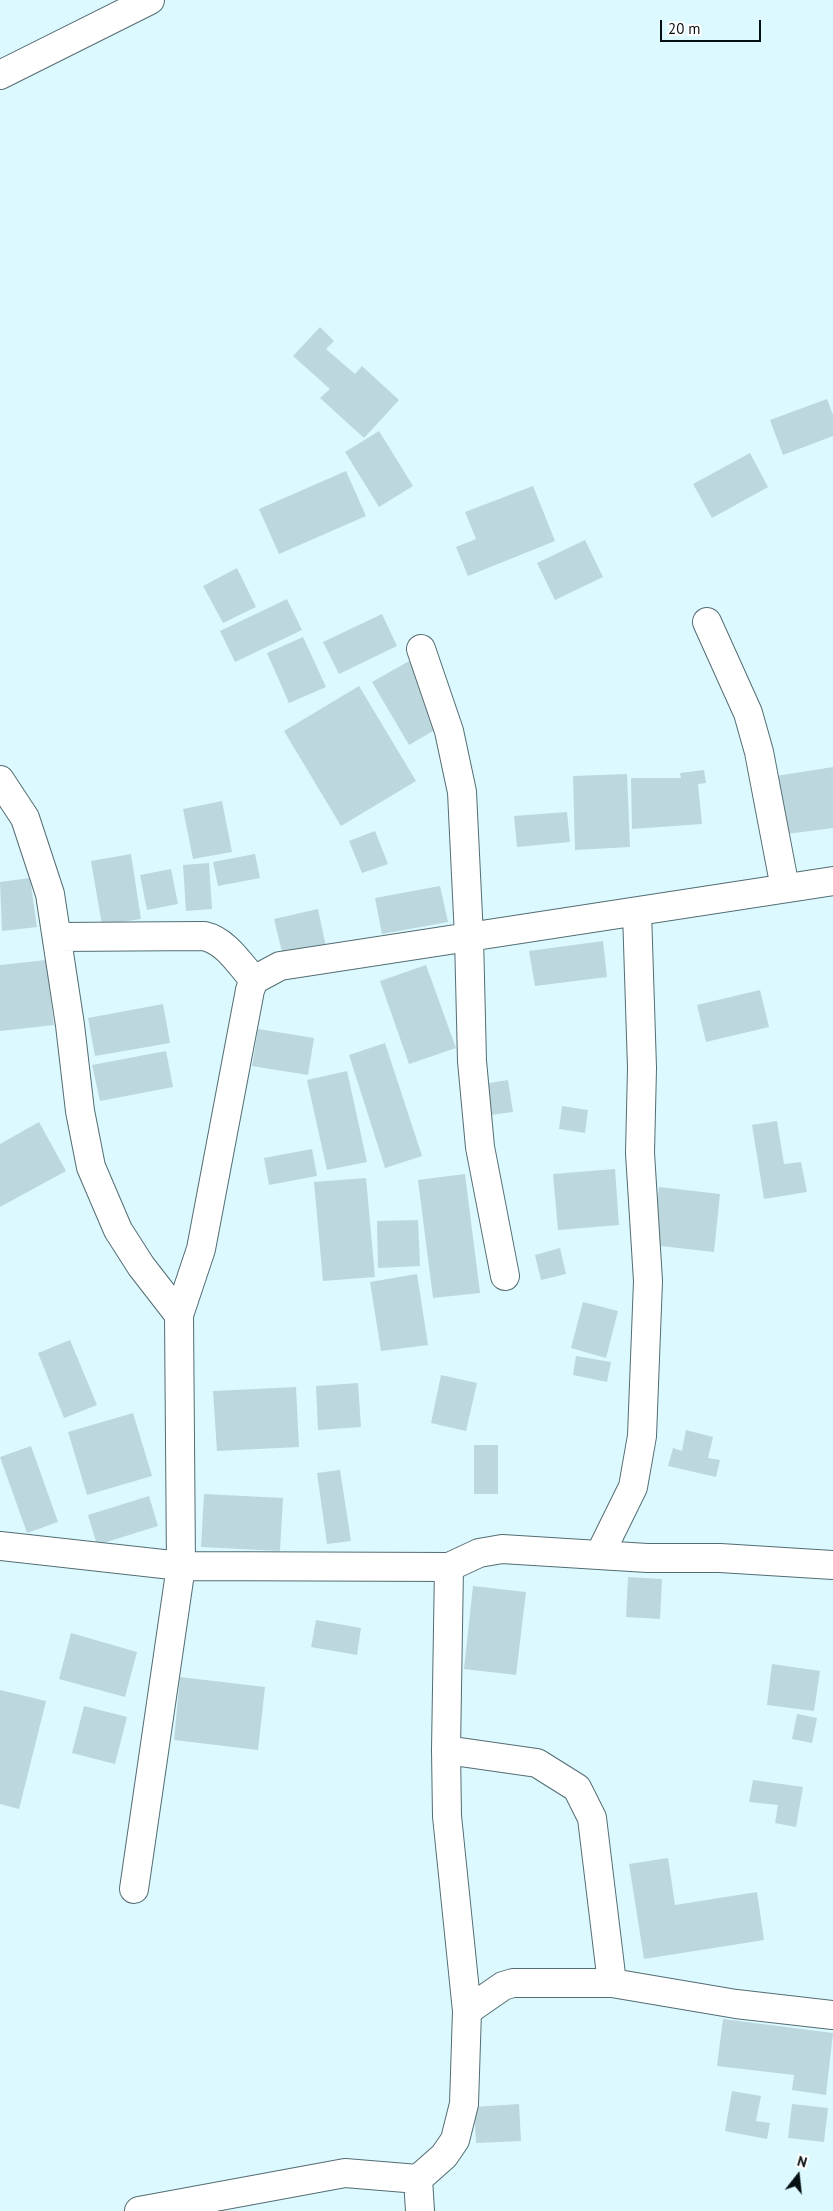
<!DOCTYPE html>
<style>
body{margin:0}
#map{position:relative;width:833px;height:2211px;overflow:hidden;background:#dcf9ff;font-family:"PT Sans",sans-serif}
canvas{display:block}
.north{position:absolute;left:773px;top:2151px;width:50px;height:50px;-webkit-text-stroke:4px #fff;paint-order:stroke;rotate:16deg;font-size:14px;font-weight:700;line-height:20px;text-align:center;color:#060f11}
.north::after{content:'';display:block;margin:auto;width:18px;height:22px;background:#060f11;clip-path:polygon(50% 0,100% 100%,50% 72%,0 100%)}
.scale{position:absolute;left:660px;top:20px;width:101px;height:22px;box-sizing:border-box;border:2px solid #060f11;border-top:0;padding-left:6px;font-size:15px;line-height:18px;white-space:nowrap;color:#060f11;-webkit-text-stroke:4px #fff;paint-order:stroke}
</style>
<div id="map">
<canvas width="833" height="2211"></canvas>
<div class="north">N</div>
<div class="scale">20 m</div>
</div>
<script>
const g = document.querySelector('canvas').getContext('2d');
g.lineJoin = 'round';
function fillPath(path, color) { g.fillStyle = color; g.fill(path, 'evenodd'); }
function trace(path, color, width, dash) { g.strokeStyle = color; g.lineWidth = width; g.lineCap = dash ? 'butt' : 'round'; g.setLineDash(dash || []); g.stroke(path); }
const building = new Path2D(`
 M320,327L334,341L326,349L355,374L362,366L399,400L364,438L320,398L330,389L293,356Z
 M827,399L833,415V436L783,455L770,420Z
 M379,431L413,486L379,507L345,452Z
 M750,453L768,487L712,518L693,484Z
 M346,471L366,516L279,554L259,509Z
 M533,486L555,541L468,576L456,547L476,539L465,512Z
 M585,540L603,577L555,600L537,563Z
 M237,568L256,607L223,623L203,586Z
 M287,599L302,630L235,662L220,631Z
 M382,614L397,646L339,674L323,642Z
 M303,637L326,687L289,703L267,653Z
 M409,661L445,724L409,745L372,682Z
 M359,686L416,781L341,826L284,731Z
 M833,767V828L779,835L770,777Z
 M704,770L706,783L698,784L702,824L632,829L631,778H681L680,773Z
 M627,774L630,847L575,850L573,776Z
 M222,801L232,852L193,859L183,809Z
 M567,812L570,842L517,847L514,816Z
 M375,831L388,864L362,873L349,841Z
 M131,854L141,919L102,925L91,861Z
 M255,854L260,878L218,886L213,862Z
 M209,863L212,909L186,911L183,865Z
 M171,869L178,904L147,910L140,875Z
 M30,878L37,927L2,931L0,882Z
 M440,886L448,922L382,934L375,898Z
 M318,909L326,947L283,956L274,919Z
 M603,941L607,977L535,986L529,951Z
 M46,960L54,1025L0,1031V965Z
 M426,965L456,1048L409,1064L380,981Z
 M760,990L769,1027L706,1042L697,1005Z
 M163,1004L170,1043L95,1056L88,1018Z
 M258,1029L314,1038L308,1075L252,1066Z
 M385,1043L422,1156L385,1168L349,1055Z
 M166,1051L173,1087L100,1101L92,1065Z
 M347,1071L367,1162L327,1170L307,1080Z
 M508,1080L513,1112L483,1116L478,1085Z
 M562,1106L588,1110L585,1133L559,1129Z
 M777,1121L784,1164L801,1162L807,1192L764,1199L752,1125Z
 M39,1122L66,1171L0,1207V1144Z
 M312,1149L317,1176L269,1185L264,1158Z
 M615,1169L619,1225L558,1230L553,1174Z
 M465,1174L480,1293L433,1298L418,1180Z
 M366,1178L375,1277L323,1281L314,1182Z
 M659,1187L720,1194L714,1252L652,1245Z
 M418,1220L420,1266L378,1268L377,1221Z
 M560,1248L566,1274L541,1280L535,1255Z
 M417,1274L428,1345L381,1351L370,1282Z
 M583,1302L618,1311L606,1358L571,1348Z
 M70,1340L97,1405L64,1418L38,1353Z
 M576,1356L611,1362L607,1382L573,1375Z
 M441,1375L477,1383L466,1431L431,1423Z
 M358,1383L361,1427L318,1430L316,1386Z
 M296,1387L299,1447L217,1451L213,1391Z
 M133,1413L152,1476L87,1495L68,1432Z
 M686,1430L713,1437L708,1458L720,1460L716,1477L668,1466L673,1448L682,1451Z
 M474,1445H498V1494H474Z
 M31,1446L58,1522L27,1533L0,1457Z
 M340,1470L351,1541L327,1544L317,1473Z
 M204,1494L283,1498L280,1551L201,1547Z
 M149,1496L158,1526L97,1545L88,1515Z
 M628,1577L662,1579L660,1619L626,1617Z
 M473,1586L526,1592L516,1675L464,1669Z
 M316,1620L361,1628L357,1655L311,1647Z
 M71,1633L137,1652L125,1697L59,1679Z
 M772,1664L820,1671L814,1711L767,1705Z
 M180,1677L265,1687L258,1750L174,1740Z
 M0,1690L46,1701L19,1809L0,1804Z
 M84,1706L127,1717L115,1764L72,1753Z
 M797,1714L817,1718L812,1743L792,1739Z
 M753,1780L803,1787L796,1827L775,1823L778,1805L749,1802Z
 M668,1858L675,1905L757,1892L764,1940L644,1959L629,1864Z
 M723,2019L833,2033L826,2095L792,2090L794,2075L717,2066Z
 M732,2091L761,2096L756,2121L770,2123L767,2139L725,2131Z
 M519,2104L521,2141L476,2143L474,2107Z
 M792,2104L828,2108L824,2142L788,2138Z`);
const minor = new Path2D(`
 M0,75L150,0
 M707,622L748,713L759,752L785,888
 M421,649L449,731L462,792L469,937L472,1061L480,1147L505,1276
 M0,780L25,818L50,894L70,1025L80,1111L91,1167L118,1230L141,1266L179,1315
 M58,937L204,936C226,941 239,963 254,980
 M0,1546L181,1566L449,1567L479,1553L502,1549L647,1558H720L833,1565
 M600,1554L633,1487L642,1436L648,1281L640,1153L642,1068L637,912
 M446,1750L537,1763L577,1788L592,1818L612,1983
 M134,1889L181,1566L179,1315L201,1249L250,990L254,980L280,966L833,881
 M467,2011L503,1986L513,1983H612L736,2004L833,2015
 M418,2179L420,2211
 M139,2211L345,2173L418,2179L444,2156L455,2140L464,2104L467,2011L447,1816L446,1750L449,1567`);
fillPath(building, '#bcd8de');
trace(minor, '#536d72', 30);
trace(minor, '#fff', 28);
</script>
